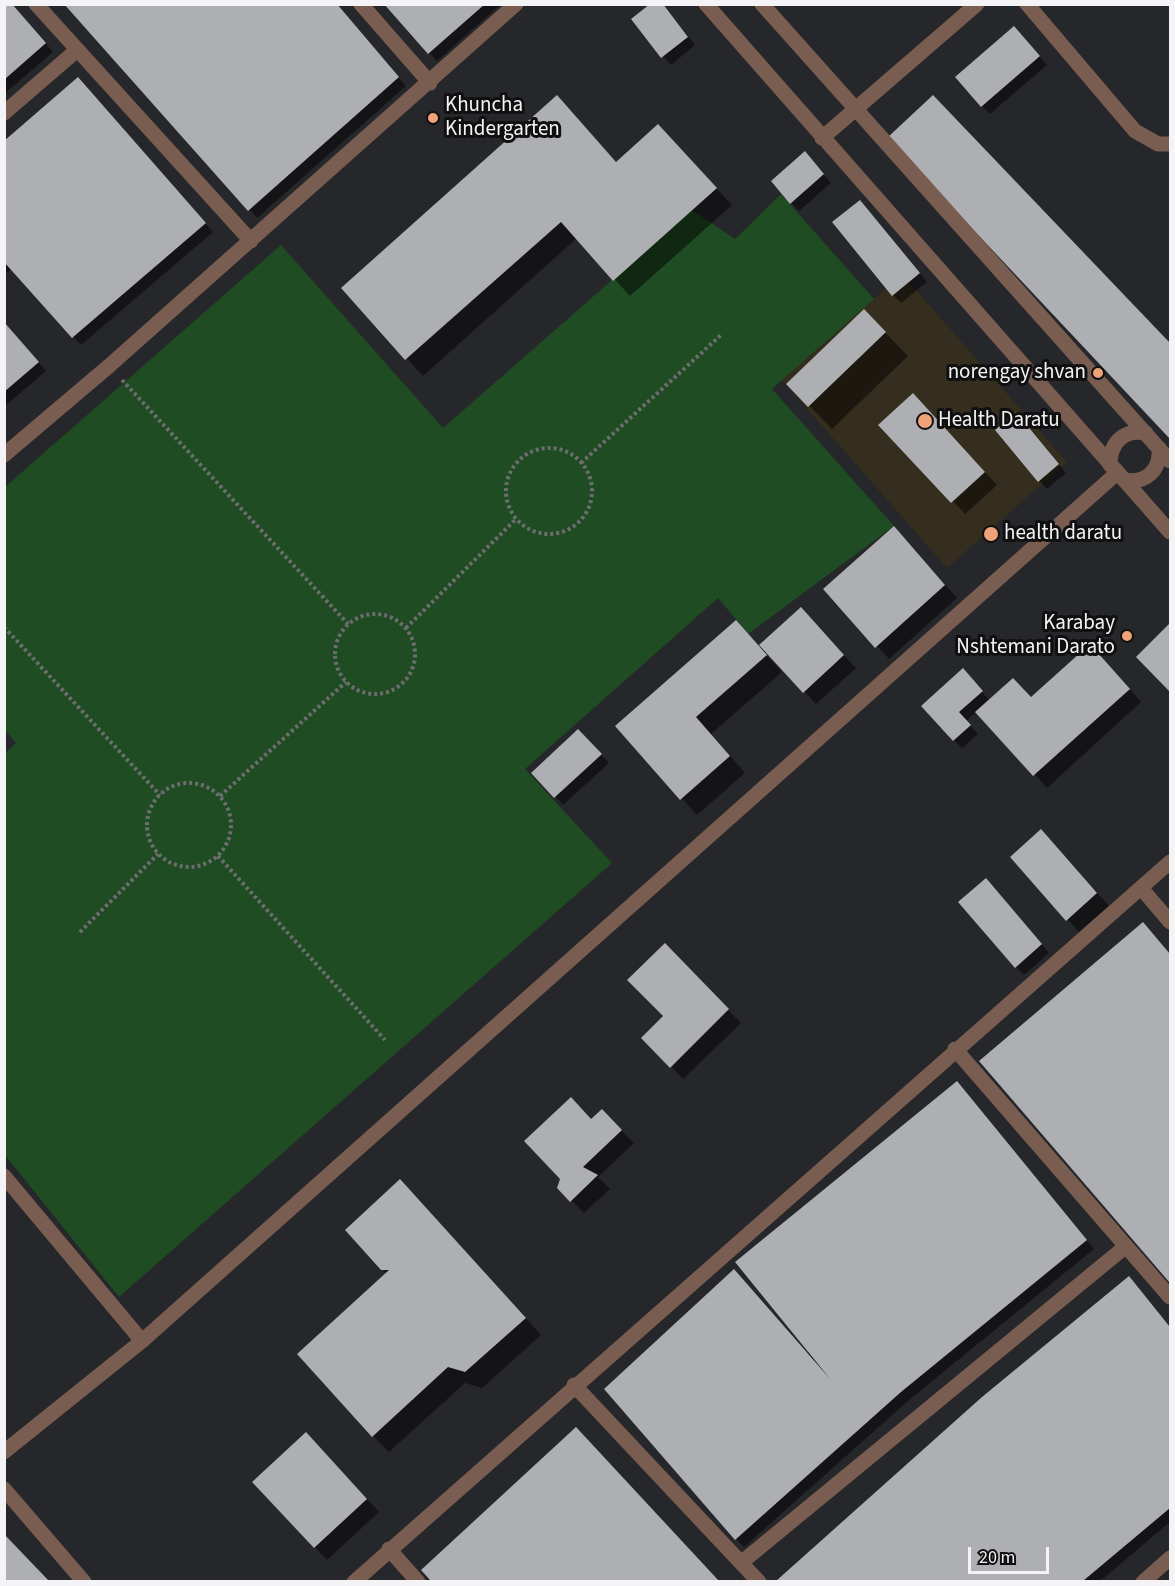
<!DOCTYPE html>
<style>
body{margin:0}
#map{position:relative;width:1175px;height:1586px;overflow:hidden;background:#26272a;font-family:"Source Sans 3",sans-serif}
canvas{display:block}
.frame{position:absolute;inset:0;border:6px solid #f4f4f6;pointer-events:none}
.scale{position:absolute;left:968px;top:1547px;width:81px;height:27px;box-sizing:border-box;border:3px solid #f4f4f6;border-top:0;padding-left:8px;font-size:18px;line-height:21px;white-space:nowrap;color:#f4f4f6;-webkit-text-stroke:4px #101011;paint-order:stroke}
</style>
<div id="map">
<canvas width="1175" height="1586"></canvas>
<div class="frame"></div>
<div class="scale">20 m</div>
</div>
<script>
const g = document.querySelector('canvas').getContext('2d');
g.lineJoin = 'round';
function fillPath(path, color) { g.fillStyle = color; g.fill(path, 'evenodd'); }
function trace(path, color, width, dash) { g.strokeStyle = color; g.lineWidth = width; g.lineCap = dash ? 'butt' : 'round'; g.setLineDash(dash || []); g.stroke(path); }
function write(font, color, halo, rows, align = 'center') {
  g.font = font + ' "Source Sans 3",sans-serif'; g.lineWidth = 6; g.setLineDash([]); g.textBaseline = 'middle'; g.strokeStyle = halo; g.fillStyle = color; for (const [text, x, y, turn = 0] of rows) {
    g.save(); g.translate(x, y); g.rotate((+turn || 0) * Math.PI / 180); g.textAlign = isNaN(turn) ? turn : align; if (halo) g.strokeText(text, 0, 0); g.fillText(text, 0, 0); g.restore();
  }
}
const medical = new Path2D(`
 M909,282L1067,462L947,568L782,380L886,288L892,295Z`);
const green = new Path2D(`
 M781,194L874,299L772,389L894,526L748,634L718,598L525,769L612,863L119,1297L5,1155L4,754L16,743L5,730V487L281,245L443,428L692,210L735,239Z`);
const shadow = new Path2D(`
 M4,4H11L53,52L4,94Z
 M67,4H335L406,86L257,218Z
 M386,4H501L437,61Z
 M666,8L695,45L671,65L633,20Z
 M1022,36L1047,65L990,114L982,106Z
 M86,87L213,232L81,345L12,268L4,275V142Z
 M557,97L617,163L674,143L732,205L630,296L577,238L423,376L343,288Z
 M933,97L1170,345V436L889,138Z
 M813,161L831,183L799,211L791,203Z
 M868,210L927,282L901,303L893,295Z
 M864,311L908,356L832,429L788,384Z
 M4,323L46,371L4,407Z
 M925,407L997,485L965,514L881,425Z
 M1024,422L1066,473L1047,489L1039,481Z
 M906,541L957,598L889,659L825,590Z
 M801,609L856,668L816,704L768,652L765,654L782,672L711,734L745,773L697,815L617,726L759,647Z
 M1170,625V690L1138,657Z
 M1102,658L1141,702L1047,788L977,711L966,721L978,734L962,748L954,740L963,670L990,701L1031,699Z
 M586,739L609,763L563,805L533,773Z
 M1041,831L1109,906L1079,932L1012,857Z
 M994,888L1049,953L1024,975L1016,967Z
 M1151,932L1170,955V1278L981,1061Z
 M664,945L741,1023L683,1079L643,1038L665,1016Z
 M965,1092L1094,1249L909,1400L744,1547L736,1539L742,1279L807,1353Z
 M602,1111L634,1143L598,1177L610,1189L584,1213L559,1187L592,1121Z
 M413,1193L541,1335L482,1388L465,1383L389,1452L373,1436L387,1274L382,1269Z
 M1137,1286L1170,1327V1522L1099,1582H778L983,1398Z
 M584,1437L716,1582H433L423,1570Z
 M318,1446L379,1512L327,1560L254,1482Z
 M4,1535L47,1582H4Z`);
const building = new Path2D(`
 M5,4H12L46,43L5,79Z
 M64,4H337L399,77L248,211Z
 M384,4H485L428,54Z
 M650,4H663L688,37L661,58L631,19Z
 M1014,26L1040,56L981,107L955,77Z
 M78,77L206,223L72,338L4,262V141Z
 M557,95L616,162L658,124L717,188L613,281L561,222L405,360L341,288Z
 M933,95L1170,343V439L887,138Z
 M805,151L824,174L790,204L771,181Z
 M860,200L920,273L892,296L832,222Z
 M864,309L886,332L808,407L786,384Z
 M4,322L39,362L4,392Z
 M913,393L985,472L951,503L878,425Z
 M1016,412L1059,464L1038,482L995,430Z
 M894,526L945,585L875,648L823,589Z
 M801,607L844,655L803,693L759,645Z
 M736,620L767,655L696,717L730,756L680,800L615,726Z
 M1170,623V692L1136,657Z
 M1090,644L1130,689L1033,776L975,712L1013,678L1031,697Z
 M963,668L983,691L959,712L971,725L953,741L921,706Z
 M578,729L602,754L554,798L531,773Z
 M1041,829L1097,893L1066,921L1010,857Z
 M986,878L1042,944L1015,968L958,902Z
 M1143,922L1170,954V1283L979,1061Z
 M665,943L729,1009L670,1068L641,1038L663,1016L627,980Z
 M957,1081L1087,1240L901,1392L735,1540L604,1389L734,1269L831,1380L735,1262Z
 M571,1097L591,1119L602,1109L622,1130L583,1167L598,1175L570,1202L557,1188L560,1179L524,1141Z
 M400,1179L526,1318L465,1372L448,1367L372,1437L297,1354L389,1270H381L345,1230Z
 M1129,1276L1170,1327V1508L1083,1581H776L982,1397Z
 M576,1427L719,1581H431L421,1570Z
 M306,1432L367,1499L314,1548L252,1482Z
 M4,1534L27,1558L49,1581H4Z`);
const path = new Path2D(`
 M122,380L348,624
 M506 491a43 43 0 1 1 86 0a43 43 0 1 1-86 0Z
 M581,463L721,335
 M335 654a40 40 0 1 1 80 0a40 40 0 1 1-80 0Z
 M4,627L160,795
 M406,628L516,519
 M147 825a42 42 0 1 1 84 0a42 42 0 1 1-84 0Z
 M220,796L346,682
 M218,856L385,1040
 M80,932L158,854`);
const service = new Path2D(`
 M1027,4L1135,131L1158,144H1170`);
const minor = new Path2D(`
 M36,4L251,241
 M361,4L430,83
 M4,113L77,50
 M4,455L109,366L516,4
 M1142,889L1170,922
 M955,1049L1170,1297
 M4,1176L142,1341
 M574,1385L759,1582
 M4,1489L84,1582
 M389,1549L418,1582
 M742,1562L1125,1247
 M354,1582L1170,862
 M1143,1582L1170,1558`);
const tertiary = new Path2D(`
 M706,4L1170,532
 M762,4L1170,461
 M822,138L977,4
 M1110,465C1110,443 1123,429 1146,433
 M1124,480C1146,484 1161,470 1159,448
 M4,1452L142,1341L1117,473`);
const markers = [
 [433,118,6,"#f0a278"],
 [1098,373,6,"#f0a278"],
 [925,421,8,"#f0a278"],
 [991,534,8,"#f0a278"],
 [1127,636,6,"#f0a278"]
];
const poiNames = [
 ["Khuncha",445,106],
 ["Kindergarten",445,130],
 ["norengay shvan",1086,373,"right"],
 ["Health Daratu",938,421],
 ["health daratu",1004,534],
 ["Karabay",1115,624,"right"],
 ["Nshtemani Darato",1115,648,"right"]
];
fillPath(medical, '#352d1d');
fillPath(green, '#1f4c22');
fillPath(shadow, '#0007');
fillPath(building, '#aeafb2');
trace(path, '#6d6e70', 4, [3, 3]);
trace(service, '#7a5d51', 15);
trace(minor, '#7a5d51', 15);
trace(tertiary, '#7a5d51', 15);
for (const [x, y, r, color] of markers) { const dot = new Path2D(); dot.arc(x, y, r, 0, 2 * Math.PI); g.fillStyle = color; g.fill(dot); trace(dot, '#101011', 2); }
write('21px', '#f4f4f6', '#101011', poiNames, 'left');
</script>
